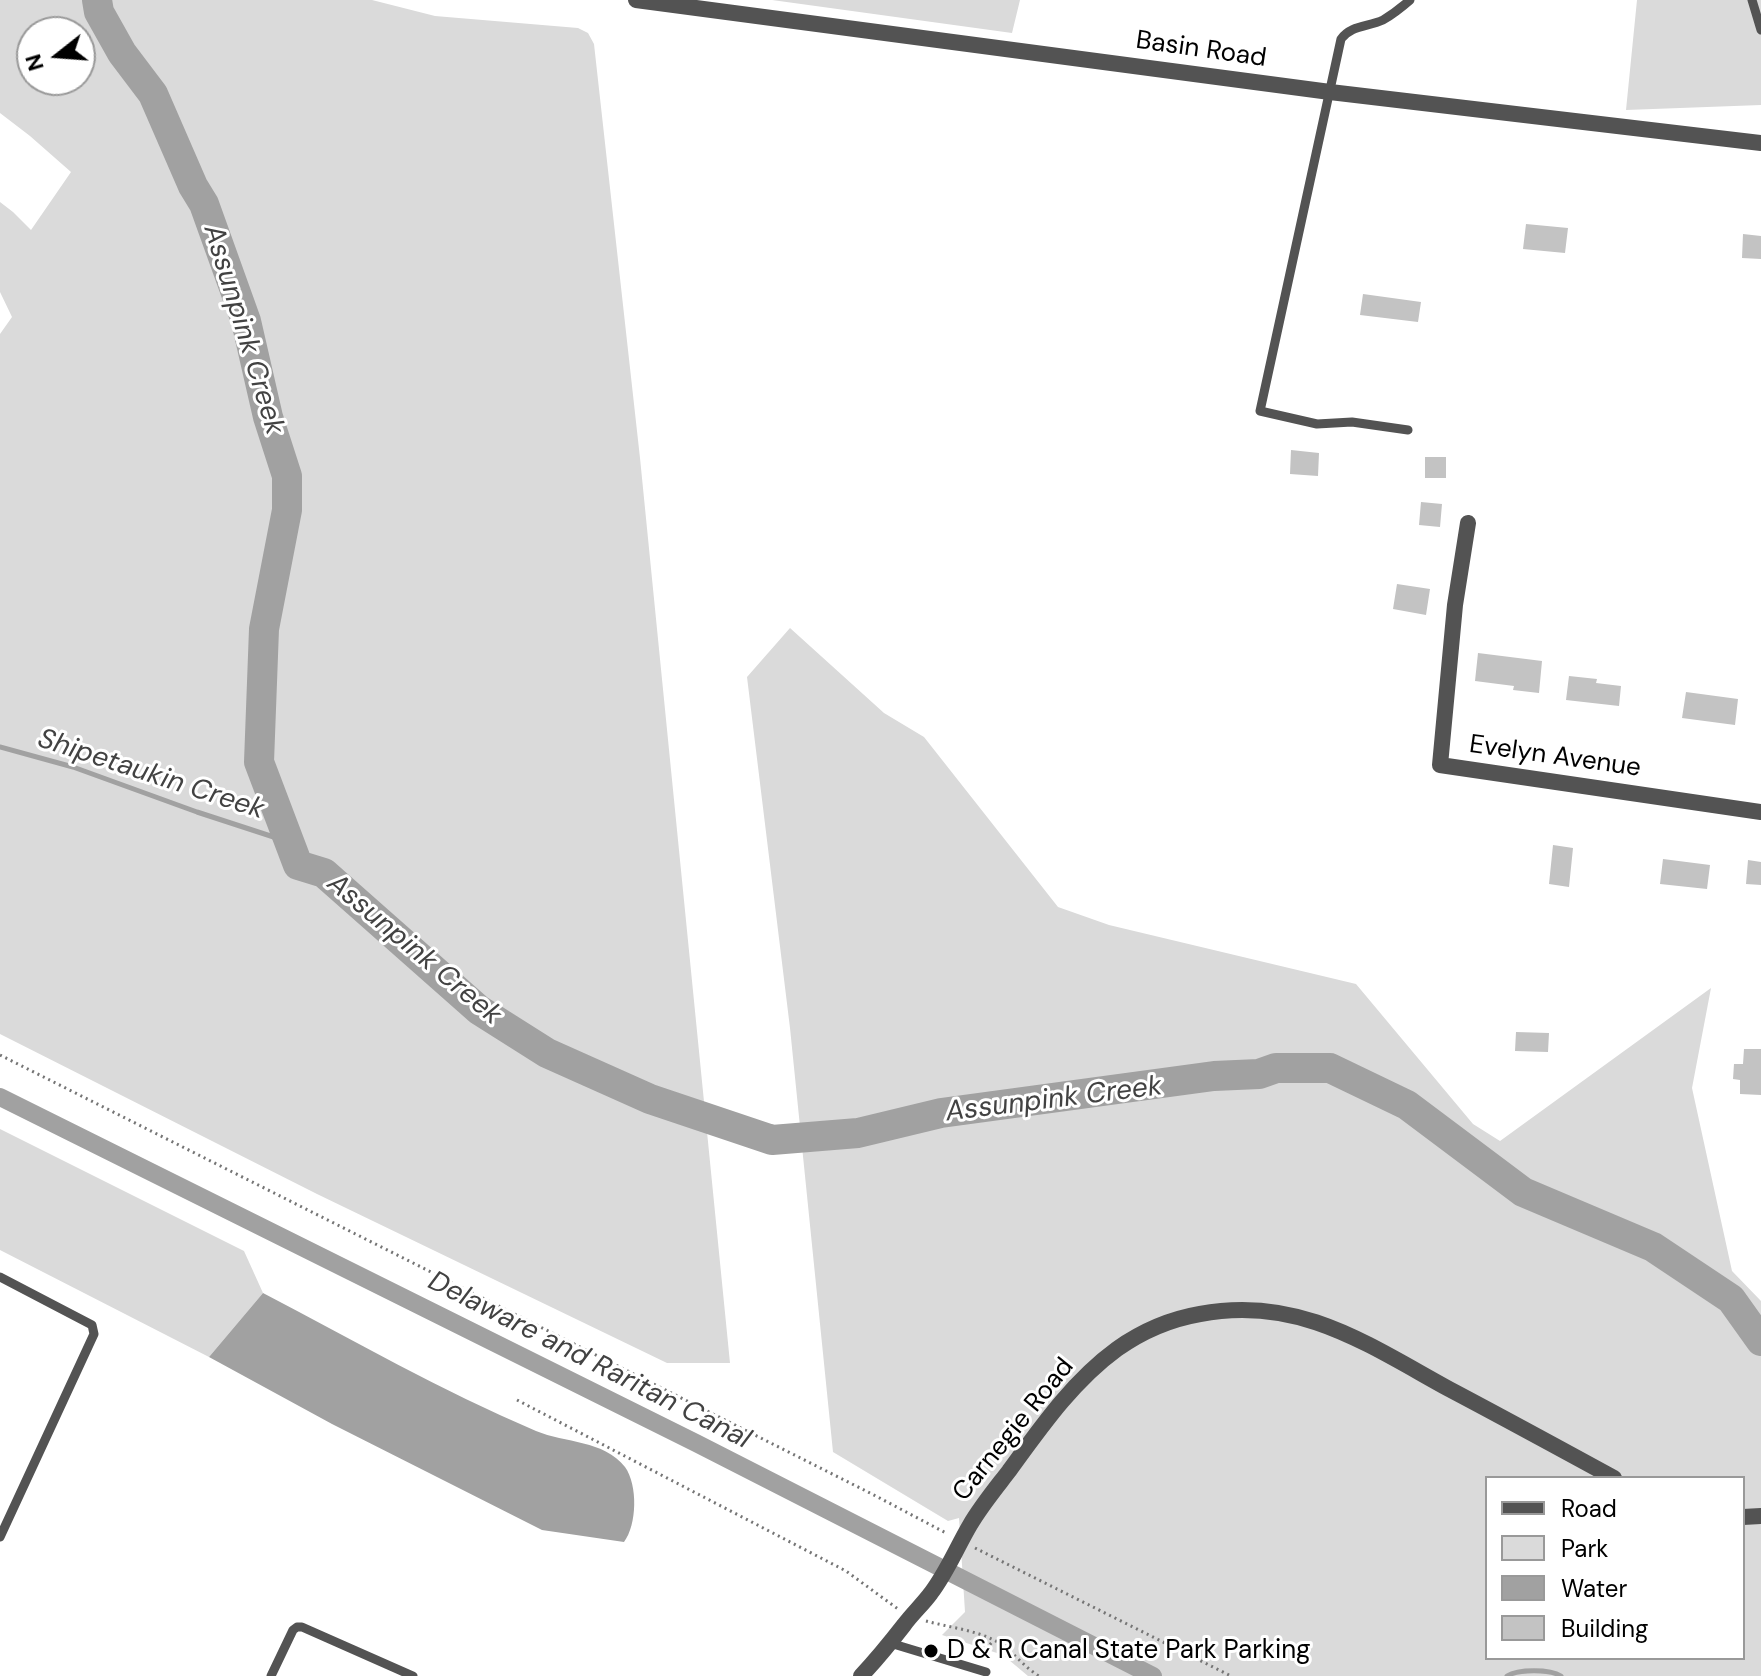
<!DOCTYPE html>
<style>
body{margin:0}
#map{position:relative;width:1761px;height:1676px;overflow:hidden;background:#fff;font-family:"DM Sans",sans-serif}
canvas{display:block}
.legend{position:absolute;left:1485px;top:1476px;width:260px;height:184px;box-sizing:border-box;background:#fff;border:2px solid #999;margin:0;padding:10px 14px;list-style:none;font-size:24px;color:#000}
.legend li{display:flex;align-items:center;gap:16px;height:40px}
.legend b{width:40px;border:2px solid #999}
.north{position:absolute;left:16px;top:16px;width:80px;height:80px;box-sizing:border-box;background:#fff;border:2px solid #999;border-radius:50%;rotate:253deg;font-size:22px;font-weight:700;line-height:32px;text-align:center;color:#000}
.north::after{content:'';display:block;margin:auto;width:28px;height:36px;background:#000;clip-path:polygon(50% 0,100% 100%,50% 72%,0 100%)}
</style>
<div id="map">
<canvas width="1761" height="1676"></canvas>
<ul class="legend">
<li><b style="height:10px;background:#535353"></b>Road</li>
<li><b style="height:22px;background:#dadada"></b>Park</li>
<li><b style="height:22px;background:#a1a1a1"></b>Water</li>
<li><b style="height:22px;background:#c3c3c3"></b>Building</li>
</ul>
<div class="north">N</div>
</div>
<script>
const g = document.querySelector('canvas').getContext('2d');
g.lineJoin = 'round';
function fillPath(path, color) { g.fillStyle = color; g.fill(path, 'evenodd'); }
function trace(path, color, width, dash) { g.strokeStyle = color; g.lineWidth = width; g.lineCap = dash ? 'butt' : 'round'; g.setLineDash(dash || []); g.stroke(path); }
function write(font, color, halo, rows, align = 'center') {
  g.font = font + ' "DM Sans",sans-serif'; g.lineWidth = 6; g.setLineDash([]); g.textBaseline = 'middle'; g.strokeStyle = halo; g.fillStyle = color; for (const [text, x, y, turn = 0] of rows) {
    g.save(); g.translate(x, y); g.rotate((+turn || 0) * Math.PI / 180); g.textAlign = isNaN(turn) ? turn : align; if (halo) g.strokeText(text, 0, 0); g.fillText(text, 0, 0); g.restore();
  }
}
const green = new Path2D(`
 M0,0H372L435,16L578,28L588,33L594,44L640,458L730,1363H667L317,1194L0,1034V334L12,317L0,292V202L13,212L31,230L71,172L30,136L0,113ZM32,32H80V80H32Z
 M772,0H1020L1012,33Z
 M1637,0H1761V105L1626,110Z
 M790,628L884,713L924,737L1058,907L1109,925L1356,984L1473,1124L1500,1141L1711,988L1692,1088L1732,1271L1761,1301V1676H1028L1003,1655L942,1635L965,1612L959,1518L948,1521L833,1452L790,1028L747,677ZM1487,1478H1743V1658H1487Z
 M0,1129L244,1251L263,1293L209,1357L0,1250Z`);
const water = new Path2D(`
 M263,1293C353,1340 442,1391 536,1431C565,1443 604,1440 625,1467C638,1485 637,1525 624,1542L542,1530L332,1424L209,1357Z`);
const stream = new Path2D(`
 M0,747L73,767L197,812L289,842
 M1507,1676C1518,1669 1550,1669 1561,1676`);
const canal = new Path2D(`
 M0,1097L696,1443L1153,1676`);
const river = new Path2D(`
 M97,0L99,12L122,53L153,94L193,186L204,204L246,321L268,417L287,476V510L264,629L259,762L298,865L324,873L479,1010L547,1053L650,1099L772,1140L858,1133L941,1113L1214,1076L1259,1074L1276,1068H1330L1407,1105L1523,1192L1653,1247L1731,1299L1761,1341`);
const building = new Path2D(`
 M1526,224L1568,228L1565,253L1523,249Z
 M1743,234L1761,236V259L1742,258Z
 M1363,294L1421,302L1418,322L1360,315Z
 M1291,450L1319,453L1318,476L1290,474Z
 M1425,457H1446V478H1425Z
 M1421,502L1442,504L1440,527L1419,525Z
 M1397,584L1430,589L1426,615L1393,609Z
 M1478,653L1542,661L1539,693L1513,690L1514,686L1475,681Z
 M1569,676L1597,679L1596,683L1621,686L1619,706L1566,700Z
 M1686,692L1738,699L1735,725L1682,718Z
 M1553,845L1573,848L1569,887L1549,884Z
 M1663,859L1710,865L1707,889L1660,884Z
 M1748,860L1761,862V885L1746,884Z
 M1516,1032L1549,1033L1548,1052L1515,1051Z
 M1744,1049H1761V1095L1740,1094V1080L1733,1079L1734,1064H1743Z`);
const path = new Path2D(`
 M0,1055L872,1494L946,1533
 M517,1400L846,1571L898,1609
 M975,1548L1231,1676
 M926,1621C948,1627 974,1630 994,1640C1012,1649 1022,1666 1039,1676
 M978,1658L994,1640`);
const lane = new Path2D(`
 M1752,0L1761,30
 M1408,430L1352,422L1317,424L1260,411L1341,39C1351,25 1368,27 1383,20C1393,14 1402,7 1410,0
 M0,1277L92,1325L94,1334L0,1537
 M890,1643L986,1672
 M271,1676L293,1630L297,1627H302L413,1676`);
const street = new Path2D(`
 M636,0L1330,92L1761,143
 M1468,523L1455,605L1440,765L1761,812
 M1743,1517L1761,1516
 M861,1676C876,1660 890,1643 904,1625C912,1614 923,1604 931,1593C947,1572 957,1547 970,1525C981,1506 996,1488 1009,1471C1041,1427 1073,1381 1117,1349C1141,1332 1171,1319 1200,1314C1298,1295 1367,1344 1449,1389C1504,1418 1559,1448 1614,1478`);
const markers = [
 [931,1651,8,"#000"]
];
const streetNames = [
 ["Basin Road",1201,50,8],
 ["Evelyn Avenue",1555,757,8],
 ["Carnegie Road",1014,1430,-51]
];
const poiNames = [
 ["D & R Canal State Park Parking",947,1651]
];
const waterNames = [
 ["Assunpink Creek",243,330,73],
 ["Shipetaukin Creek",151,775,18],
 ["Assunpink Creek",414,950,40],
 ["Assunpink Creek",1054,1100,-7],
 ["Delaware and Raritan Canal",589,1361,27]
];
fillPath(green, '#dadada');
fillPath(water, '#a1a1a1');
trace(stream, '#a1a1a1', 5);
trace(canal, '#a1a1a1', 18);
trace(river, '#a1a1a1', 30);
fillPath(building, '#c3c3c3');
trace(path, '#757575', 3, [2, 4]);
trace(lane, '#535353', 9);
trace(street, '#535353', 16);
for (const [x, y, r, color] of markers) { const dot = new Path2D(); dot.arc(x, y, r, 0, 2 * Math.PI); g.fillStyle = color; g.fill(dot); trace(dot, '#fff', 3); }
write('26px', '#000', '#fff', streetNames);
write('26px', '#000', '#fff', poiNames, 'left');
write('italic 28px', '#424242', '#fff', waterNames);
</script>
